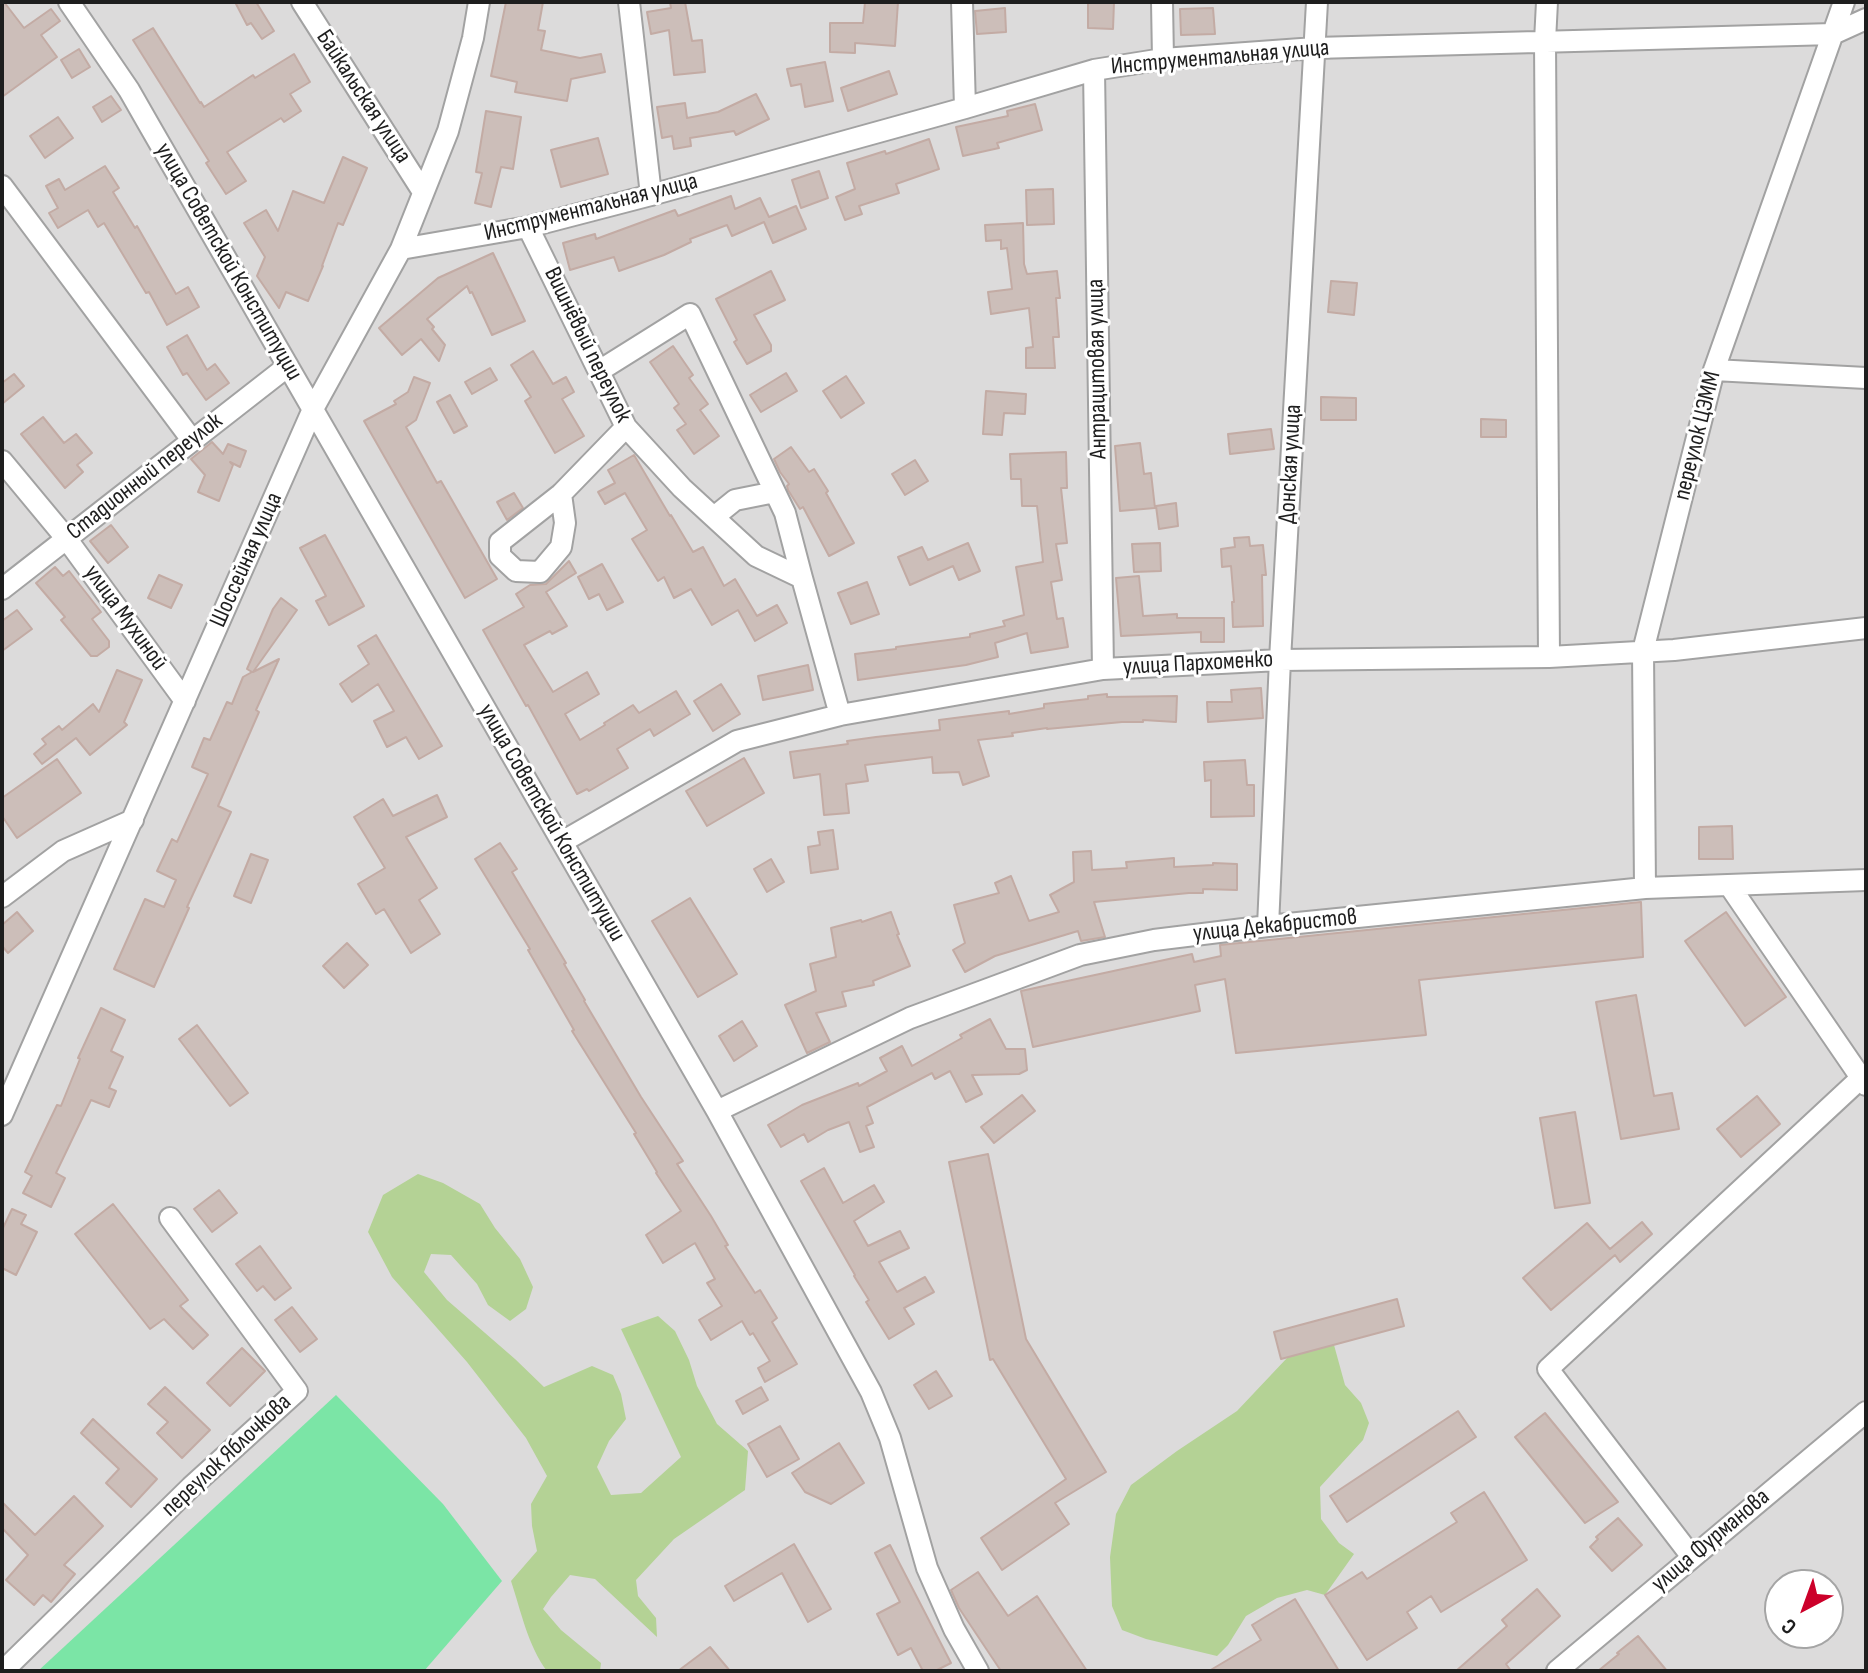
<!DOCTYPE html>
<meta charset="utf-8">
<style>
body{margin:0}
#map{position:relative;width:1868px;height:1673px;overflow:hidden;background:#f0e9e3;font-family:"Sofia Sans Condensed",sans-serif}
canvas{display:block}
.frame{position:absolute;inset:0;border:4px solid #1e1e1e;pointer-events:none}
.north{position:absolute;left:1764px;top:1569px;width:80px;height:80px;box-sizing:border-box;background:#fff;border:2px solid #a5a5a5;border-radius:50%;rotate:221deg;font-size:22px;font-weight:700;line-height:32px;text-align:center;color:#1e1e1e}
.north::after{content:'';display:block;margin:auto;width:28px;height:36px;background:#cc002a;clip-path:polygon(50% 0,100% 100%,50% 72%,0 100%)}
</style>
<div id="map">
<canvas width="1868" height="1673"></canvas>
<div class="frame"></div>
<div class="north">С</div>
</div>
<script>
const g = document.querySelector('canvas').getContext('2d');
g.lineJoin = 'round';
function fillPath(path, color) { g.fillStyle = color; g.fill(path, 'evenodd'); }
function trace(path, color, width, dash) { g.strokeStyle = color; g.lineWidth = width; g.lineCap = dash ? 'butt' : 'round'; g.setLineDash(dash || []); g.stroke(path); }
function write(font, color, halo, rows, align = 'center') {
  g.font = font + ' "Sofia Sans Condensed",sans-serif'; g.lineWidth = 6; g.setLineDash([]); g.textBaseline = 'middle'; g.strokeStyle = halo; g.fillStyle = color; for (const [text, x, y, turn = 0] of rows) {
    g.save(); g.translate(x, y); g.rotate((+turn || 0) * Math.PI / 180); g.textAlign = isNaN(turn) ? turn : align; if (halo) g.strokeText(text, 0, 0); g.fillText(text, 0, 0); g.restore();
  }
}
const residential = new Path2D(`
 M2,2H1866V1671H2ZM1780,1585H1828V1633H1780Z`);
const forest = new Path2D(`
 M418,1174L443,1183L480,1204L495,1228L520,1259L533,1287L526,1309L510,1321L488,1305L477,1284L451,1255L431,1254L424,1272L447,1300L515,1359L544,1387L592,1366L613,1375L621,1394L626,1419L609,1441L597,1467L611,1495L641,1493L681,1457L621,1329L658,1316L675,1331L689,1360L697,1386L717,1424L748,1451L745,1490L674,1539L636,1580L638,1596L656,1618L657,1637L595,1579L570,1575L551,1597L543,1609L561,1630L601,1663L600,1671H547C528,1646 521,1611 511,1581L537,1551L532,1526L531,1504L547,1476L526,1438L467,1362L392,1277L368,1232L383,1195Z
 M1309,1331L1334,1345L1345,1385L1361,1403L1369,1423L1363,1440L1320,1487L1321,1519L1339,1543L1354,1554L1325,1595L1307,1590L1277,1598L1246,1616L1228,1645L1217,1656L1146,1639L1122,1630L1112,1606L1110,1557L1116,1514L1131,1485L1177,1451L1237,1411L1287,1358L1295,1337Z`);
const pitch = new Path2D(`
 M336,1395L443,1504L502,1581L424,1671H38Z`);
const building = new Path2D(`
 M2,2H4L24,28L51,9L60,21L41,35L57,57L2,97Z
 M235,2H256L274,31L262,39L251,23L247,25Z
 M506,2H543L538,30L545,31L541,50L580,58L601,54L605,72L571,79L567,101L515,92L517,82L491,76Z
 M670,2H685L692,41L702,40L705,72L674,75L669,30L651,34L647,12L671,8Z
 M865,2H898L895,46L855,43V53L830,52V23H863Z
 M1088,2H1114L1113,29L1088,28Z
 M1005,8L1006,32L977,34L975,11Z
 M1213,8L1215,34L1181,35L1180,9Z
 M153,28L200,103L201,102L204,107L253,75L255,78L294,54L310,82L290,94L301,111L284,122L281,118L227,152L246,181L226,194L206,163L209,161L133,40Z
 M79,49L90,67L72,78L61,60Z
 M825,62L833,101L805,107L801,84L791,86L787,69Z
 M889,71L897,94L848,111L841,88Z
 M756,94L769,119L736,135L734,131L690,138L691,146L674,149L672,136L662,138L657,107L685,103L687,118L718,112Z
 M111,96L121,110L102,122L93,107Z
 M1035,104L1042,130L997,143L999,148L963,156L956,127L1008,116L1007,111Z
 M486,111L521,117L513,169L501,167L491,207L475,203L482,173L476,172Z
 M58,117L73,138L45,158L30,136Z
 M598,138L608,174L561,187L551,150Z
 M929,139L939,169L896,184L899,193L859,206L862,214L845,220L836,197L855,189L847,163L885,151L886,154Z
 M343,157L367,168L343,225L338,223L322,266H323L308,301L286,292L279,308L257,276L265,257L244,223L266,210L278,231L293,191L324,203Z
 M105,166L119,188L113,192L135,228L137,226L176,294L188,287L199,307L167,325L149,292L146,293L104,223L98,227L88,210L58,228L49,213L58,208L46,186L59,179L65,190Z
 M819,171L828,198L801,208L792,180Z
 M1053,189L1054,224L1027,225L1026,190Z
 M731,196L735,209L760,198L769,217L796,206L806,229L773,243L764,222L732,236L727,225L690,239L691,242L664,255L619,271L614,257L570,270L563,243L595,234L596,239L675,210L678,216Z
 M1023,223L1024,264L1027,274L1057,271L1060,298H1056L1059,337H1053L1055,368H1026V348L1033,347L1029,308L991,314L988,292L1012,289L1007,248L1001,249V240L986,241L985,225Z
 M493,253L525,321L492,335L472,292L470,293L467,286L427,319L434,327L432,329L445,345L439,361L421,339L402,355L379,328L438,278Z
 M771,271L785,300L754,315L771,345V351L747,364L734,342L737,340L716,299Z
 M1331,281L1357,283L1354,315L1328,312Z
 M187,335L207,370L215,364L229,383L206,400L187,373L183,375L167,347Z
 M673,346L693,375L689,378L708,404L700,410L719,436L694,454L677,430L686,424L674,408L679,404L650,362Z
 M533,351L553,384L566,377L574,392L562,399L584,436L555,453L525,401L531,397L511,365Z
 M490,368L497,380L472,394L465,382Z
 M786,373L797,391L761,412L750,395Z
 M14,374L24,386L2,404V383Z
 M846,376L864,403L841,418L823,391Z
 M414,377L430,383L416,420L406,427L437,483L441,481L497,579L465,598L364,421L396,404L394,401L408,392Z
 M986,391L1026,394L1025,414L1004,413L1002,435L983,434Z
 M450,395L467,426L454,433L437,402Z
 M1321,397L1356,398V420H1321Z
 M43,417L64,443L76,434L92,453L77,465L83,472L65,488L21,434Z
 M1481,419L1506,420V437H1481Z
 M1271,429L1274,449L1230,454L1228,434Z
 M212,442L223,454L228,444L246,451L240,467L230,462L233,465L219,501L198,492L205,475L191,459Z
 M1140,443L1144,474L1151,473L1155,508L1120,511L1115,446Z
 M791,447L809,472L814,469L828,491L826,493L854,543L829,556L803,507L800,509L788,490L787,486L789,484L780,472L774,459Z
 M1066,452L1067,488H1061L1067,543L1056,544L1062,580L1051,582L1057,619L1063,618L1068,647L1031,653L1027,633L995,643L998,657L966,665L858,680L855,654L896,649V647L970,637V634L1005,626L1003,621L1024,615L1016,567L1043,562L1037,506H1022L1021,479H1011L1010,454Z
 M634,455L670,516L671,515L693,552L703,547L724,586L735,579L757,616L777,605L787,623L755,641L738,610L712,625L691,589L674,598L664,577L658,581L632,539L647,530L625,493L605,504L598,492L615,483L608,470Z
 M915,460L928,481L905,495L892,474Z
 M514,493L523,508L507,520L497,502Z
 M1176,503L1178,526L1159,529L1156,506Z
 M111,525L128,547L108,563L90,541Z
 M325,535L364,606L329,625L316,601L326,596L300,548Z
 M1249,537L1250,546L1263,545L1266,575H1262L1263,626L1233,627L1232,602H1234L1231,566L1222,567L1221,549L1235,547L1234,538Z
 M968,543L980,571L959,580L953,566L910,585L898,557L922,547L928,560Z
 M1160,543L1161,571L1134,572L1132,544Z
 M569,561L576,573L546,592L567,626L552,634L550,631L524,645L553,692L587,672L599,694L565,714L580,740L605,725L604,723L633,705L639,713L676,691L690,714L654,736L650,729L617,749L628,768L589,791L587,789L577,794L528,705L526,706L483,630L524,607L516,594L530,585L546,584Z
 M602,564L623,602L607,610L599,594L589,599L578,577Z
 M55,567L63,576L69,571L101,612L92,619L109,641V647L97,656H91L61,620L65,617L36,583Z
 M159,575L182,585L171,608L148,598Z
 M1139,576L1143,616L1177,614V618H1224V642H1201V632L1121,636L1116,578Z
 M867,582L879,614L851,624L838,593Z
 M281,598L297,610L253,672L279,659L256,710L259,712L218,806L231,812L187,907L189,908L154,987L114,969L145,899L164,907L176,880L157,871L172,839L177,842L208,774L192,767L204,738L210,740L227,702L232,704L243,677L252,672L247,669L273,609Z
 M17,610L32,629L2,651V621Z
 M376,635L442,746L419,759L406,737L387,747L374,721L394,711L378,684L352,702L340,684L369,664L358,646Z
 M808,665L813,690L763,700L758,676Z
 M117,670L142,680L124,722L127,725L90,755L76,738L42,764L34,754L46,744L42,739L59,726L62,730L93,704L99,712Z
 M721,684L740,714L713,731L694,701Z
 M1261,688L1263,718L1208,722L1207,702H1232L1231,690Z
 M1107,694V697L1177,696L1176,722L1143,720V722H1122L1047,729V728L1012,733L1013,736L978,740L989,776L963,785L959,772L933,773L932,757L865,765L868,781L846,784L849,813L824,815L820,774L794,778L790,752L848,744L847,741L876,737L940,730L939,720L1009,711V714L1044,708V704L1088,699V696Z
 M744,758L764,793L707,826L686,791Z
 M57,759L81,793L17,838L2,816V798Z
 M1245,760L1247,785H1254V816L1211,817V780L1205,781L1204,762Z
 M437,795L447,817L406,837L437,888L419,900L440,934L411,953L384,909L376,914L358,884L385,868L354,817L383,799L393,816Z
 M1732,826L1733,859H1699V827Z
 M833,830L838,869L811,873L808,847L820,845L818,832Z
 M500,843L517,869L512,872L566,963L564,964L585,1000L584,1001L641,1097L683,1161L677,1164L711,1216L728,1245L725,1246L755,1293L760,1290L777,1318L772,1322L797,1364L765,1382L758,1368L770,1361L753,1333L750,1335L742,1321L711,1340L699,1320L722,1306L707,1283L715,1279L695,1243L663,1263L646,1235L681,1211L656,1173L657,1172L634,1134L636,1133L572,1031L574,1030L528,950L530,949L475,859Z
 M1091,851L1092,870L1127,868L1126,862L1174,858V867L1213,865V863L1237,864V890L1203,889V893H1189L1094,902L1105,937L1081,941L1078,931L995,956L965,972L953,950L965,943L954,905L999,893L995,883L1011,876L1029,921L1059,912L1050,895L1074,882L1073,852Z
 M251,854L268,860L251,903L234,896Z
 M771,859L784,882L767,892L754,869Z
 M690,898L737,974L698,997L652,921Z
 M1641,902L1643,957L1419,980L1426,1035L1236,1053L1225,979L1195,985L1200,1011L1033,1047L1021,991L1192,954L1194,962L1221,956L1220,945Z
 M17,912L33,931L8,953L2,946V925Z
 M891,912L899,934L897,935L910,966L873,981L874,985L842,992L846,1006L816,1013L830,1042L807,1053L785,1005L816,991L810,964L836,957L831,928L861,920L862,922Z
 M1726,912L1786,997L1745,1026L1685,941Z
 M347,943L368,965L344,988L323,966Z
 M1636,995L1654,1096L1672,1093L1679,1129L1621,1139L1596,1002Z
 M101,1008L125,1020L111,1051L123,1057L109,1088L116,1091L109,1107L91,1100L56,1173L65,1178L51,1207L23,1193L32,1176L25,1172L57,1105L61,1106L80,1059L78,1058Z
 M990,1019L1006,1049H1025L1027,1070L1019,1074L972,1075L982,1094L966,1102L950,1071L935,1079L932,1073L867,1107L873,1123L866,1126L874,1147L860,1152L849,1122L828,1130L808,1142L804,1134L781,1147L768,1125L802,1105L858,1083L859,1086L887,1071L880,1058L902,1046L912,1066L962,1038L960,1035Z
 M742,1021L757,1046L734,1061L719,1036Z
 M197,1025L248,1093L230,1106L179,1039Z
 M1022,1095L1035,1111L994,1143L981,1127Z
 M1757,1096L1780,1124L1741,1157L1717,1129Z
 M1575,1112L1590,1203L1555,1208L1540,1118Z
 M988,1154L1026,1339L1106,1472L1055,1503L1069,1524L1002,1570L981,1538L1066,1479L993,1359L990,1360L949,1162Z
 M824,1168L843,1203L874,1185L884,1202L854,1221L868,1246L900,1231L909,1248L879,1262L897,1292L925,1277L934,1292L904,1308L914,1324L889,1339L866,1302L869,1300L854,1276L855,1275L801,1181Z
 M219,1190L237,1213L212,1232L194,1209Z
 M113,1204L188,1300L180,1306L208,1335L193,1349L164,1319L150,1329L75,1234Z
 M12,1209L26,1215L21,1224L37,1232L16,1275L2,1268V1230Z
 M1642,1222L1652,1234L1620,1262L1615,1255L1551,1310L1523,1278L1587,1223L1610,1249Z
 M260,1246L291,1288L275,1300L263,1286L257,1291L236,1264Z
 M1397,1299L1404,1326L1281,1359L1274,1332Z
 M292,1307L317,1339L300,1352L275,1320Z
 M242,1348L265,1371L230,1406L207,1383Z
 M936,1371L952,1396L929,1409L914,1385Z
 M165,1387L210,1430L182,1458L157,1433L168,1422L148,1404Z
 M761,1387L768,1400L743,1414L736,1401Z
 M1458,1411L1476,1437L1347,1522L1330,1496Z
 M1545,1413L1618,1502L1585,1523L1515,1437Z
 M93,1419L157,1479L131,1507L106,1483L119,1469L81,1433Z
 M780,1426L799,1459L767,1477L748,1444Z
 M839,1443L864,1483L831,1504L805,1492L792,1473Z
 M1484,1492L1527,1560L1441,1612L1431,1596L1407,1612L1417,1628L1367,1660L1325,1595L1362,1572L1367,1579L1457,1522L1451,1513Z
 M74,1496L103,1526L64,1565L75,1574L51,1602L43,1595L34,1605L6,1580L28,1555L2,1528V1502L35,1535Z
 M1618,1518L1642,1545L1612,1571L1590,1547L1598,1539L1596,1537Z
 M794,1544L831,1609L808,1622L782,1573L734,1601L725,1586Z
 M890,1545L951,1663L935,1671H923L911,1648L898,1655L877,1614L900,1602L875,1553Z
 M978,1572L1008,1616L1037,1596L1087,1671H1001L959,1608L951,1590Z
 M1537,1589L1560,1616L1506,1664L1511,1671H1456L1507,1626L1502,1620Z
 M1295,1599L1339,1671H1209L1261,1640L1252,1625Z
 M1638,1636L1667,1671H1598L1619,1654L1617,1653Z
 M710,1647L730,1671H678Z`);
const minor = new Path2D(`
 M69,2L129,90L149,125L717,1111L871,1392L890,1438L927,1568L954,1629L978,1671
 M302,2L423,192
 M629,2L651,195
 M962,2L965,108
 M1162,2L1163,59
 M1547,2L1545,41L1549,657
 M1094,70L1103,669
 M2,186L192,440
 M528,227L626,427L682,488L756,556L802,578L840,715
 M401,249L528,227L651,195L965,108L1094,70L1163,59L1315,48L1833,34L1866,19
 M1714,370L1866,378
 M599,371L690,314L785,513L802,578
 M2,461L66,538L185,701
 M561,494L565,523L561,547L540,572L516,571L500,556V542L561,494L626,427
 M714,517L735,500L775,492
 M2,589L288,366
 M562,842L737,741L840,715L1103,669L1280,660L1549,657L1674,650L1866,628
 M1729,885L1866,1085
 M1645,888L1643,651L1714,370L1844,2
 M2,897L63,851L133,820
 M1268,926L1280,660L1317,2
 M717,1111L910,1018L1080,955L1154,940L1268,926L1645,888L1866,880
 M2,1115L313,409L401,249L448,131L473,38L479,2
 M1692,1557L1548,1369L1861,1078
 M3,1671L191,1487L297,1391L170,1218
 M1557,1671L1866,1412`);
const streetNames = [
 ["Инструментальная улица",1220,58,-5],
 ["Байкальская улица",363,97,57],
 ["Инструментальная улица",591,208,-14],
 ["улица Советской Конституции",228,262,60],
 ["Вишнёвый переулок",587,345,64],
 ["Антрацитовая улица",1098,369,-91],
 ["переулок ЦЭММ",1698,436,-76],
 ["Донская улица",1291,464,-87],
 ["Стадионный переулок",145,477,-38],
 ["Шоссейная улица",247,560,-66],
 ["улица Мухиной",125,618,54],
 ["улица Пархоменко",1198,664,-3],
 ["улица Советской Конституции",551,823,60],
 ["улица Декабристов",1275,926,-6],
 ["переулок Яблочкова",227,1456,-43],
 ["улица Фурманова",1711,1541,-40]
];
fillPath(residential, '#dcdbdb');
fillPath(forest, '#b4d295');
fillPath(pitch, '#7be5a6');
fillPath(building, '#ccbeb9');
trace(building, '#c3aba4', 2);
trace(minor, '#a2a2a2', 24);
trace(minor, '#fff', 20);
write('24px', '#1e1e1e', '#fff', streetNames);
</script>
